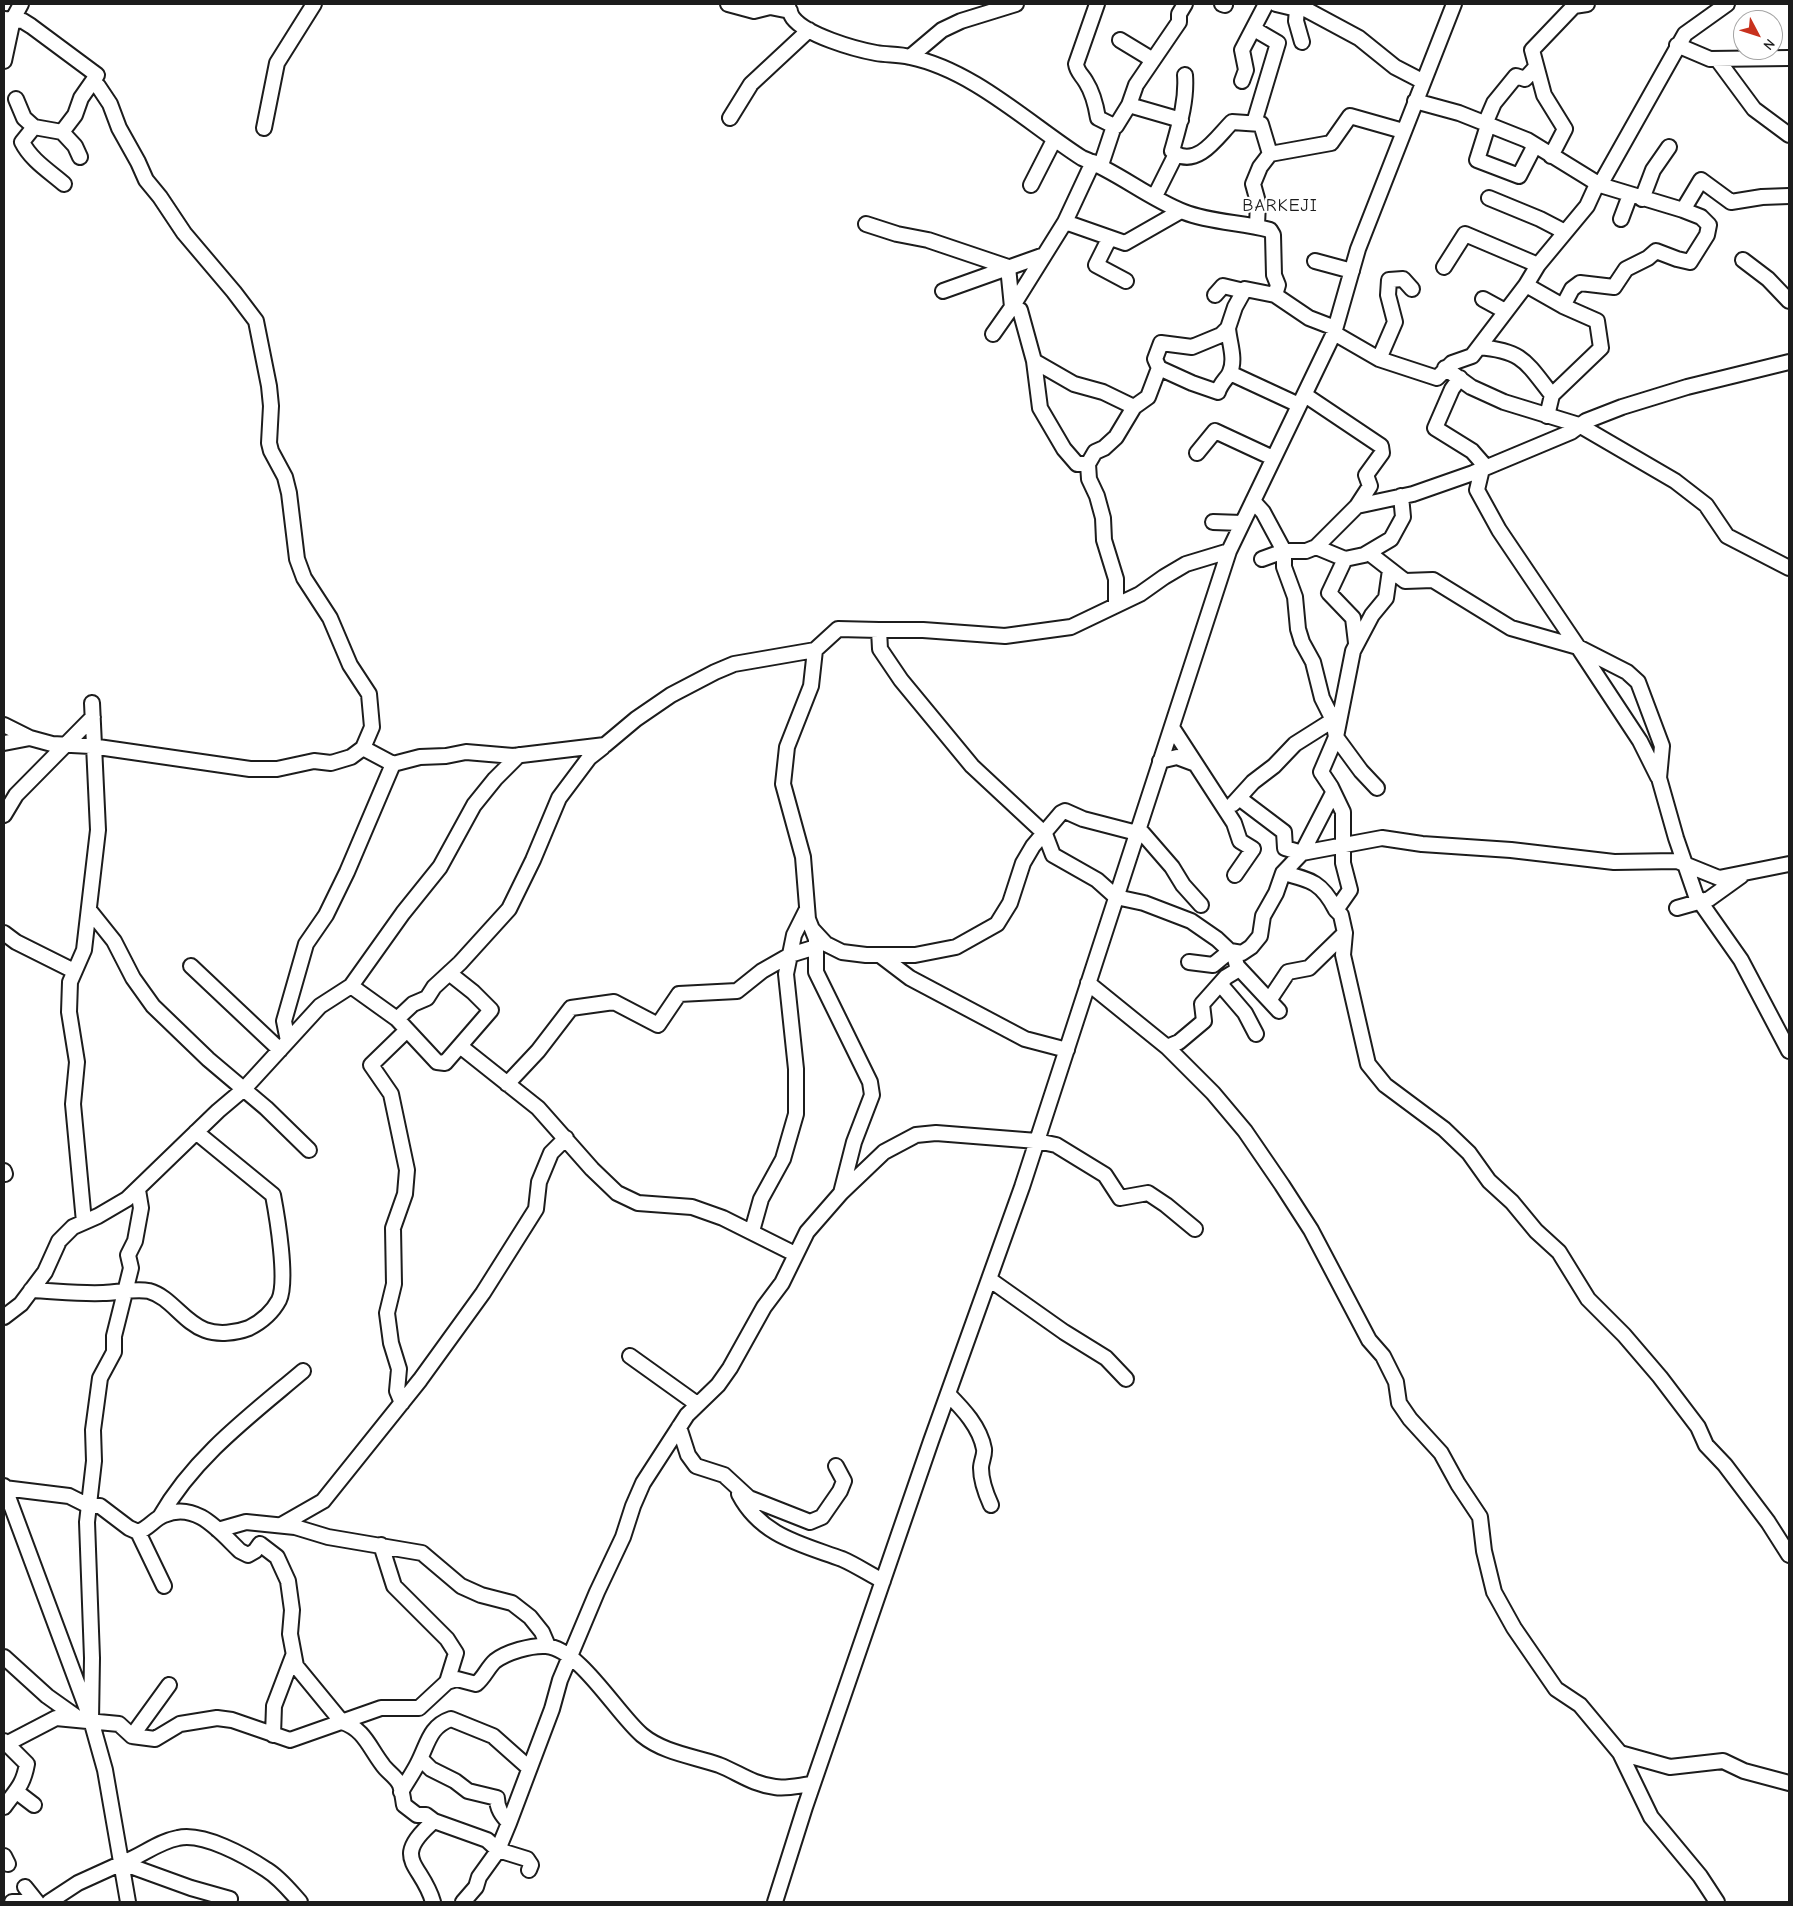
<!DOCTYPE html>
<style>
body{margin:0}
#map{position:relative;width:1793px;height:1906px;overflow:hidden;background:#fff;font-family:"Comic Neue",sans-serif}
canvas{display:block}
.frame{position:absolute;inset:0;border:5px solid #1c1c1c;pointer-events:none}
.north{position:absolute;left:1733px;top:10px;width:50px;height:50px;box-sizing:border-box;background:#fff;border:1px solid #a4a4a4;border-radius:50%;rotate:130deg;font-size:14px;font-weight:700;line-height:20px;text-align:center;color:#1c1c1c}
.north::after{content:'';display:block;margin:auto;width:18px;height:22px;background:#c8321e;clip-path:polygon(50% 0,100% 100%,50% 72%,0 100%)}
</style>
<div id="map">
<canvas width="1793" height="1906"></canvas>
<div class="frame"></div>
<div class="north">N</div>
</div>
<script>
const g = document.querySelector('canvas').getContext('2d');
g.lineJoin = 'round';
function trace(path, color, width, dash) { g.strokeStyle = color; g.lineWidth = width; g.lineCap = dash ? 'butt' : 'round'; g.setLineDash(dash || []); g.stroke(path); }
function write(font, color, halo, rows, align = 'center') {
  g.font = font + ' "Comic Neue",sans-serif'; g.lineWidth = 4.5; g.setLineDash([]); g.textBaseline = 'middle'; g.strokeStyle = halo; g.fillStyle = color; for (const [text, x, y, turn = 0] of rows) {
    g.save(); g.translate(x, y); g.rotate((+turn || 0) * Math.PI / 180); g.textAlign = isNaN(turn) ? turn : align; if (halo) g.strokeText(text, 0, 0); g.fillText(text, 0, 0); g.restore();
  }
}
const minor = new Path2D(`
 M728,4L754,11L770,7L790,11
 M787,4C789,8 790,14 793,18C806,35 854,49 876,53C887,55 899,54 910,57C973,70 1029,124 1082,158C1118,172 1148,198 1184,212C1212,223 1242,222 1270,230L1273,235L1274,275L1278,285L1275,295
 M1097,4L1076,64C1077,72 1082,75 1086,82C1093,93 1096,106 1098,118L1114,126
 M1222,4L1225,5
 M1276,4L1297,9L1304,4L1307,10L1359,38L1395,67L1422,81
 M1297,9L1296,21L1302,42
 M4,19L23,21L31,26L97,75L81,98L75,115L62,132L75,146L80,157
 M1120,40L1153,60
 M1677,45L1710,59L1789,58
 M910,57L942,30L961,21L1016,4
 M1717,59L1754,109L1789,135
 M4,61L13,19L21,4
 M1242,81L1246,70L1242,50L1266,4
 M93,83L98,86L110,104L119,128L138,162L146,180L160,197L184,233L234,292L256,321L269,386L271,406L269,443L271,451L285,477L289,493L297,559L304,578L330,618L350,665L369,694L372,727L363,748
 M16,99L24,118L34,127
 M1415,101L1459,113L1527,140L1600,185L1683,210L1701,217L1709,225L1707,235L1690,262L1677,259L1656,251L1648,258L1626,269L1614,287L1580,283L1572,289L1563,306
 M1129,105L1181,120
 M730,118L751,84L809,30
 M1254,123L1278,43L1254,29
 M1485,124L1494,103L1516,76L1525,79L1536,67
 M1488,125L1477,160L1519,176L1535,145
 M264,128L277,63L314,4
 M62,132L34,127L22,142C31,160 49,171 64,184
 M1176,154C1199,166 1217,137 1232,122L1261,124L1270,154L1260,167L1253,184L1258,202L1257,226
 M1270,154L1331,143L1350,116L1403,131
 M1551,156L1565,129L1544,95L1532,50L1574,6L1587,4
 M1093,162L1065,222L1012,307L1020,310L1034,361L1040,408L1064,449L1077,464H1088L1095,452L1104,448L1116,437L1134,407L1148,397L1159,368L1155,359L1161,343L1192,347L1221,335L1228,328L1235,307L1245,289L1275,295L1309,318L1335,328
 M1101,165L1114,126H1116L1129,105L1136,85L1179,22V14L1185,4
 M1031,185L1054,140
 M1600,185L1685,34L1727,4
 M1155,196L1176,154L1172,151C1179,126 1187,101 1185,75
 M1489,198L1540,219L1565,232
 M1642,199L1653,170L1669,147
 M1683,210L1701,180L1731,202L1762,197L1789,196
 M1621,219L1630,195
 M1065,222L1125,243L1181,211
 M866,224L897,234L928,240L1008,267L1012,307L993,334
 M1109,239L1096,265L1126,281
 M1743,260L1768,279L1789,301
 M1315,261L1352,271
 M1444,267L1465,234L1538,265
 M1526,285L1563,306L1597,321L1601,348L1552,395L1547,416
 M943,291L1044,255
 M1215,295L1223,286L1244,291
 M1483,299L1505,311
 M1334,333L1379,359L1437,378L1452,363L1472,356L1526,285L1538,265L1587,206L1598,182
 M1479,347C1523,351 1526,362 1552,395
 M1379,359L1395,322L1388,295L1389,280L1403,279L1412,289
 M1034,361L1074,384L1103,392L1134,407
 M1159,368L1192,383L1218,392C1221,382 1228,378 1230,372C1236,359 1229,342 1228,328
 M1445,368L1471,387L1504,402L1579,425L1675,481L1706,505L1727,536L1789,568
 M1230,373L1299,405
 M1460,378L1452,389L1435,428L1472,451L1486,467
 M1305,395L1381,446L1382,453L1366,475L1370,486L1357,506
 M1197,453L1215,431L1273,458
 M1088,464L1089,479L1097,496L1103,518L1104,540L1116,579V605
 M1482,469L1477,490L1499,530L1578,647L1627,672L1638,682L1662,746L1659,778L1676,838L1696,896L1741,960L1789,1051
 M1253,501L1263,512L1284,551V567L1295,597L1298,629L1302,642L1313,662L1322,698L1333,720L1336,737L1321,772L1331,787L1343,812V863L1350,890L1336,910L1341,915L1345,933L1309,968L1288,972L1270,999
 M1213,522L1242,523
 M1316,547L1345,559L1364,555L1391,539L1403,517L1401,496
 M1369,553L1405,581L1433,580L1511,628L1578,647L1640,741L1658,777
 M1262,559L1284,551H1306L1316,547L1357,506L1413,494L1473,473L1571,432L1586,421L1622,407L1687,387L1789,362
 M1345,559L1329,593L1353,618L1356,643
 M879,630H923L1005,636L1071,627L1140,594L1164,577L1186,564L1229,551
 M4,725L30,738L52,744L91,746L250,769H277L314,761L331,763L351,757L363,748L393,764L420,757L446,756L466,752L513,756L605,745L636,719L671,695L715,672L734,664L815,650L838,629L879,630L880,649L901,680L972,766L1045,834L1053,855L1097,880L1116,897L1144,903L1191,921L1217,939L1234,955L1237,966L1279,1011
 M1173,729L1234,823L1240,841L1253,849L1235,875
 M4,743L30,738
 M1160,761L1177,757L1193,763
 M1377,788L1361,771L1336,737L1353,651L1372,615L1386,598L1390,570
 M1239,798L1284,832L1285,848L1302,853L1382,838L1422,844L1511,850L1614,862L1677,861L1719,878L1789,864
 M1233,804L1253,782L1274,766L1295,744L1333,720
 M4,815L16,795L93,717
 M1139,829L1172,867L1183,885L1201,905
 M1283,873C1312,880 1322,883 1336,910
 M1677,908L1709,899L1741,876
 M90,911L114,941L133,978L153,1006L208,1059L266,1108L309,1150
 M813,930L826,944L842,952L866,955H915L956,947L997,924L1010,903L1023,863L1033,846L1061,813L1065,811L1083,819L1137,833
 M4,933L16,942L74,971
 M1345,933L1343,955L1368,1064L1385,1085L1444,1129L1469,1153L1489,1181L1512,1202L1536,1231L1559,1252L1588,1299L1624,1335L1660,1377L1698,1427L1706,1445L1725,1465L1768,1522L1789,1555
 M881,956L910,978L1025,1039L1067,1050
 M1189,962L1213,965L1230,951L1242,953L1251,947L1260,936L1263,916L1276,893L1283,873L1302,853L1333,793
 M191,966L280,1050
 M1088,983L1167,1047L1213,1093L1245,1131L1282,1185L1311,1230L1369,1340L1383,1356L1396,1382L1399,1403L1410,1419L1441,1453L1458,1484L1480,1517L1484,1551L1494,1592L1514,1628L1556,1689L1580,1705L1620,1753L1651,1817L1700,1876L1717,1902
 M1221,985L1245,1013L1256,1034
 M351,986L397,1019L437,1062L445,1063L491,1010L473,992L449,973
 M397,1019L413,1004L427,998L434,987L460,963L509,909L533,860L559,798L589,758L603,747
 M288,1041L284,1021L306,944L326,915L347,872L393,764
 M460,1046L538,1108L592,1169L617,1193L638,1203L692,1207L723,1218L795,1254
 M1167,1047L1179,1042L1204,1021L1202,1004L1226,977L1236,971L1237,966
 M507,1084L538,1051L571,1008L614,1002L658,1025L679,994L737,991L762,971L790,955L816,947
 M4,1171L5,1174
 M841,1193L884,1152L916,1135L936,1133L1037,1141L1056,1145L1105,1175L1120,1198L1148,1193L1166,1205L1195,1229
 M84,1222L73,1104L77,1062L69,1012L70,982L84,950L98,830L92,703
 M752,1231L761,1199L783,1159L796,1114V1069L786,974L794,935L807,909
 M989,1279L1064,1332L1106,1358L1126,1379
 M31,1290C55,1291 79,1294 103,1293C118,1293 134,1288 149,1291C171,1297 183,1322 205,1330C218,1335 236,1333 249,1328C261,1322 272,1313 279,1300C288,1281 277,1216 273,1195L196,1132
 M4,1317L21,1304L45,1272L59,1241L73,1227L98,1216L127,1199L218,1111L244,1089L320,1006L351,986L403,913L440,867L474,805L495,779L519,755
 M630,1356L697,1404
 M948,1394C963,1409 980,1427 984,1449C985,1455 981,1462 981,1468C981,1481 986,1494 991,1505
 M402,1403L397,1391L399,1369L391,1343L387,1313L394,1284L393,1228L405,1194L407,1170L391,1094L371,1065L407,1030
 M679,1427L688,1455L696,1466L724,1475L749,1498L810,1522L822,1517L840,1491L844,1481L836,1466
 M4,1486L91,1720L105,1770L128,1902
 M4,1488L69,1496L89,1506H100L129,1528L138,1532C149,1528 154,1519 164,1515C196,1501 219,1531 240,1551L248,1555L255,1551L260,1544L277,1557L288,1581L292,1610L290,1634L296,1666L342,1722C364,1729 369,1747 382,1764C387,1772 396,1776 400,1785C402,1791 403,1798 404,1805L417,1815H426L434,1821C389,1860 422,1863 433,1902
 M739,1494C761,1536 801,1544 842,1559C856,1565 869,1574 883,1581
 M160,1517C194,1457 251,1415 303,1371
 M281,1525L323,1501L420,1380L483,1293L536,1209L539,1182L551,1153L566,1138
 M218,1530L246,1522L295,1527L328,1537L422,1553L461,1586L481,1595L512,1603L530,1617L542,1632L548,1646
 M138,1532L164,1586
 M381,1545L394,1586L447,1639L456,1653L447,1682
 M4,1657L47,1696L78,1718
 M91,1720L92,1658L87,1522L94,1461L93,1430L100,1378L114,1352V1336L131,1268L128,1255L135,1241L141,1208L138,1190
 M273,1735L274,1706L293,1656
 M132,1736L169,1685
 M4,1741L27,1764C23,1786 16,1790 4,1807
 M8,1743L56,1718L119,1724L132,1736L155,1739L180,1724L217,1718L232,1720L290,1740L381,1708H419L447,1682L457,1679L476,1684C484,1678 488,1667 495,1661C507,1652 531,1645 546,1646C580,1649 617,1714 642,1735C664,1753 693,1756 719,1765C739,1773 752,1784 775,1787C787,1789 801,1785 813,1784
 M1620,1753L1670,1767L1723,1761L1744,1771L1789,1783
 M421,1759L431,1769L455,1781L468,1791L497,1798C497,1809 502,1815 509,1823
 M17,1792L34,1805
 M401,1792C407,1781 414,1772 419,1761C428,1743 430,1726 451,1719L493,1736L529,1768
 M434,1821L487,1840L498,1850L527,1859L531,1865L529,1870
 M4,1856L8,1864
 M25,1887L37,1902
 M230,1899L191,1888L122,1863C142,1856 157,1842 178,1838C203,1832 246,1856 267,1870C280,1878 290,1891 300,1902
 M12,1902H27
 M49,1902L78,1883L122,1863
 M463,1902L476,1887L479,1877L497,1852L509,1823L552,1709L560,1680L597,1592L623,1537L633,1506L643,1483L687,1415L718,1385L730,1368L764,1307L782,1283L807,1232L841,1193L854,1142L872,1095L870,1082L816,972V939L808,919L803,857L783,784L787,747L811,686L815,650
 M775,1902L805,1807L931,1441L1022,1187L1229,551L1334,333L1358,249L1454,4`);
const quarterNames = [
 ["BARKEJI",1280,206]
];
trace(minor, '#1c1c1c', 18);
trace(minor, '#fff', 14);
g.letterSpacing = '1px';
write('18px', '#1c1c1c', '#fff', quarterNames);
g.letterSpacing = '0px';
</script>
